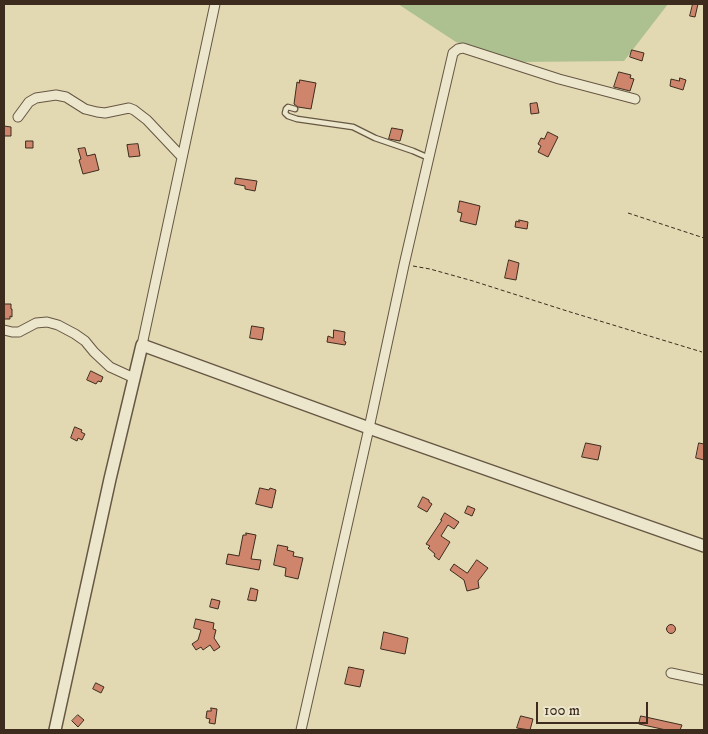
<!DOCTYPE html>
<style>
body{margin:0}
#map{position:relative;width:708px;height:734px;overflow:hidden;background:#e2d8b2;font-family:"IM FELL DW Pica",serif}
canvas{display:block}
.frame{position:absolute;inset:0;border:5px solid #3d2c1e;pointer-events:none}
.scale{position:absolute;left:536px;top:702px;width:112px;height:22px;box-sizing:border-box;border:2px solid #3d2c1e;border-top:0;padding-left:6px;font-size:15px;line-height:18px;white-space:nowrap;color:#3d2c1e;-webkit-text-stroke:4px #ece6cd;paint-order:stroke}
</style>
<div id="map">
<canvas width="708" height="734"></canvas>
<div class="frame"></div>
<div class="scale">100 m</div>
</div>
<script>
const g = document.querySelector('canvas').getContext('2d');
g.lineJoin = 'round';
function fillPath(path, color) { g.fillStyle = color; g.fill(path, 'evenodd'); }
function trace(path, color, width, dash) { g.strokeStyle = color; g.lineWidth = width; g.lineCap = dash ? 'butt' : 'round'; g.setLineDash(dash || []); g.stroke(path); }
const green = new Path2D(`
 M398,4H668L624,61L519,62L456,42Z`);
const building = new Path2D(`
 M693,4H698L695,17L690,16Z
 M632,50L644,53L642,61L630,57Z
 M619,72L631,75L630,78L634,79L630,91L614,87Z
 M680,78L686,80L683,90L670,86L671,79L679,81Z
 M300,80L316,83L311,109L298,107L294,104L297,82L299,83Z
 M537,103L539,113L531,114L530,104Z
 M4,126L11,127V136H4Z
 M392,128L403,130L400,141L389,139Z
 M548,132L558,137L548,157L538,152L541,146L538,144L541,138L544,139Z
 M26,141H33V148H26Z
 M138,144L140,156L129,157L127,145Z
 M85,148L87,156L95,154L99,170L83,174L79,160L81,159L78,149Z
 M236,178L257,181L255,191L245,189V186L235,184Z
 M460,201L480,206L476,225L460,221L462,213L458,212Z
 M519,220L528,222L527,229L515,227L516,221L519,222Z
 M509,260L519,263L516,280L505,278Z
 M4,304H11V309H12V317L10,316V319H4Z
 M252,326L264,328L262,340L250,338Z
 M334,330L345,332L344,341L346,342L345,345L327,342L328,336L333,338Z
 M91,371L103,377L101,382L98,381L96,384L87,380Z
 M75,427L82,430L81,432L85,434L82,440L78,438L77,441L71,438Z
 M586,443L601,446L598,460L582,457Z
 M699,443L704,444V460L696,458Z
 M260,488L269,490L270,488L276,490L272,508L256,504Z
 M423,497L429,500V502L432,504L427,512L418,507Z
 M468,506L475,509L472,516L465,513Z
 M445,513L459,522L454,529L448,525L441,536L450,542L439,560L434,556L435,554L428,548L430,546L426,544L442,520H441Z
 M246,533L256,535L251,559L261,560L259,570L226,564L228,554L239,556L243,535H246Z
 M278,545L288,547L287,550L294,552L293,556L303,558L298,579L285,576L286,568L274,565Z
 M477,560L488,568L478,581L479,588L467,591L464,580L450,570L454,564L467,573Z
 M251,588L258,590L256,601L248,600Z
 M212,599L220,601L218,609L210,607Z
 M196,619L214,623L213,629L216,630L214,638L220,647L214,651L210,645L203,650L201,647L196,650L192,644L198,640L201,630L194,628Z
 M666.5 629a4.5 4.5 0 1 1 9 0a4.5 4.5 0 1 1-9 0Z
 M384,632L408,638L405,654L381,649Z
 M349,667L364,670L360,687L345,684Z
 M96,683L104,687L101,693L93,689Z
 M211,708L217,709L215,724L209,723L210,719L206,718L207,711H211Z
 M78,715L84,720L78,727L72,721Z
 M521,716L533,719L530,730L517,728Z
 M641,716L682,725L680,730H666L639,724Z`);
const path = new Path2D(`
 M628,213L704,238
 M413,266L430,269L473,281L567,311L702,352`);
const service = new Path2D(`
 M295,109L288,107L286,109L285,113L288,116L297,119L353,127L375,138L413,151L429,158`);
const minor = new Path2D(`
 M18,117L29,102L36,98L56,95L66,97L85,109L97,112L105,113L129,108L134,110L147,120L181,156
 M4,330L12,332H19L36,323L47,322L58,325L75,334L85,341L94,352L110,367L134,378
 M142,345L215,4
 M671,673L704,680
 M301,730L369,428L404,265L453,53L458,49L463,48L559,79L635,99`);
const tertiary = new Path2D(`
 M55,730L110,479L142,345L369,428L704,546`);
fillPath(green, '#adc090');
fillPath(building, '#cf856c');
trace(building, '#3d2c1e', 1);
trace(service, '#665743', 7);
trace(minor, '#665743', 11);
trace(tertiary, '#665743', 14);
trace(path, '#3d2c1e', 1, [4, 2.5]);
trace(service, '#ece6cd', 4.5);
trace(minor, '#ece6cd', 9);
trace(tertiary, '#ece6cd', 11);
</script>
